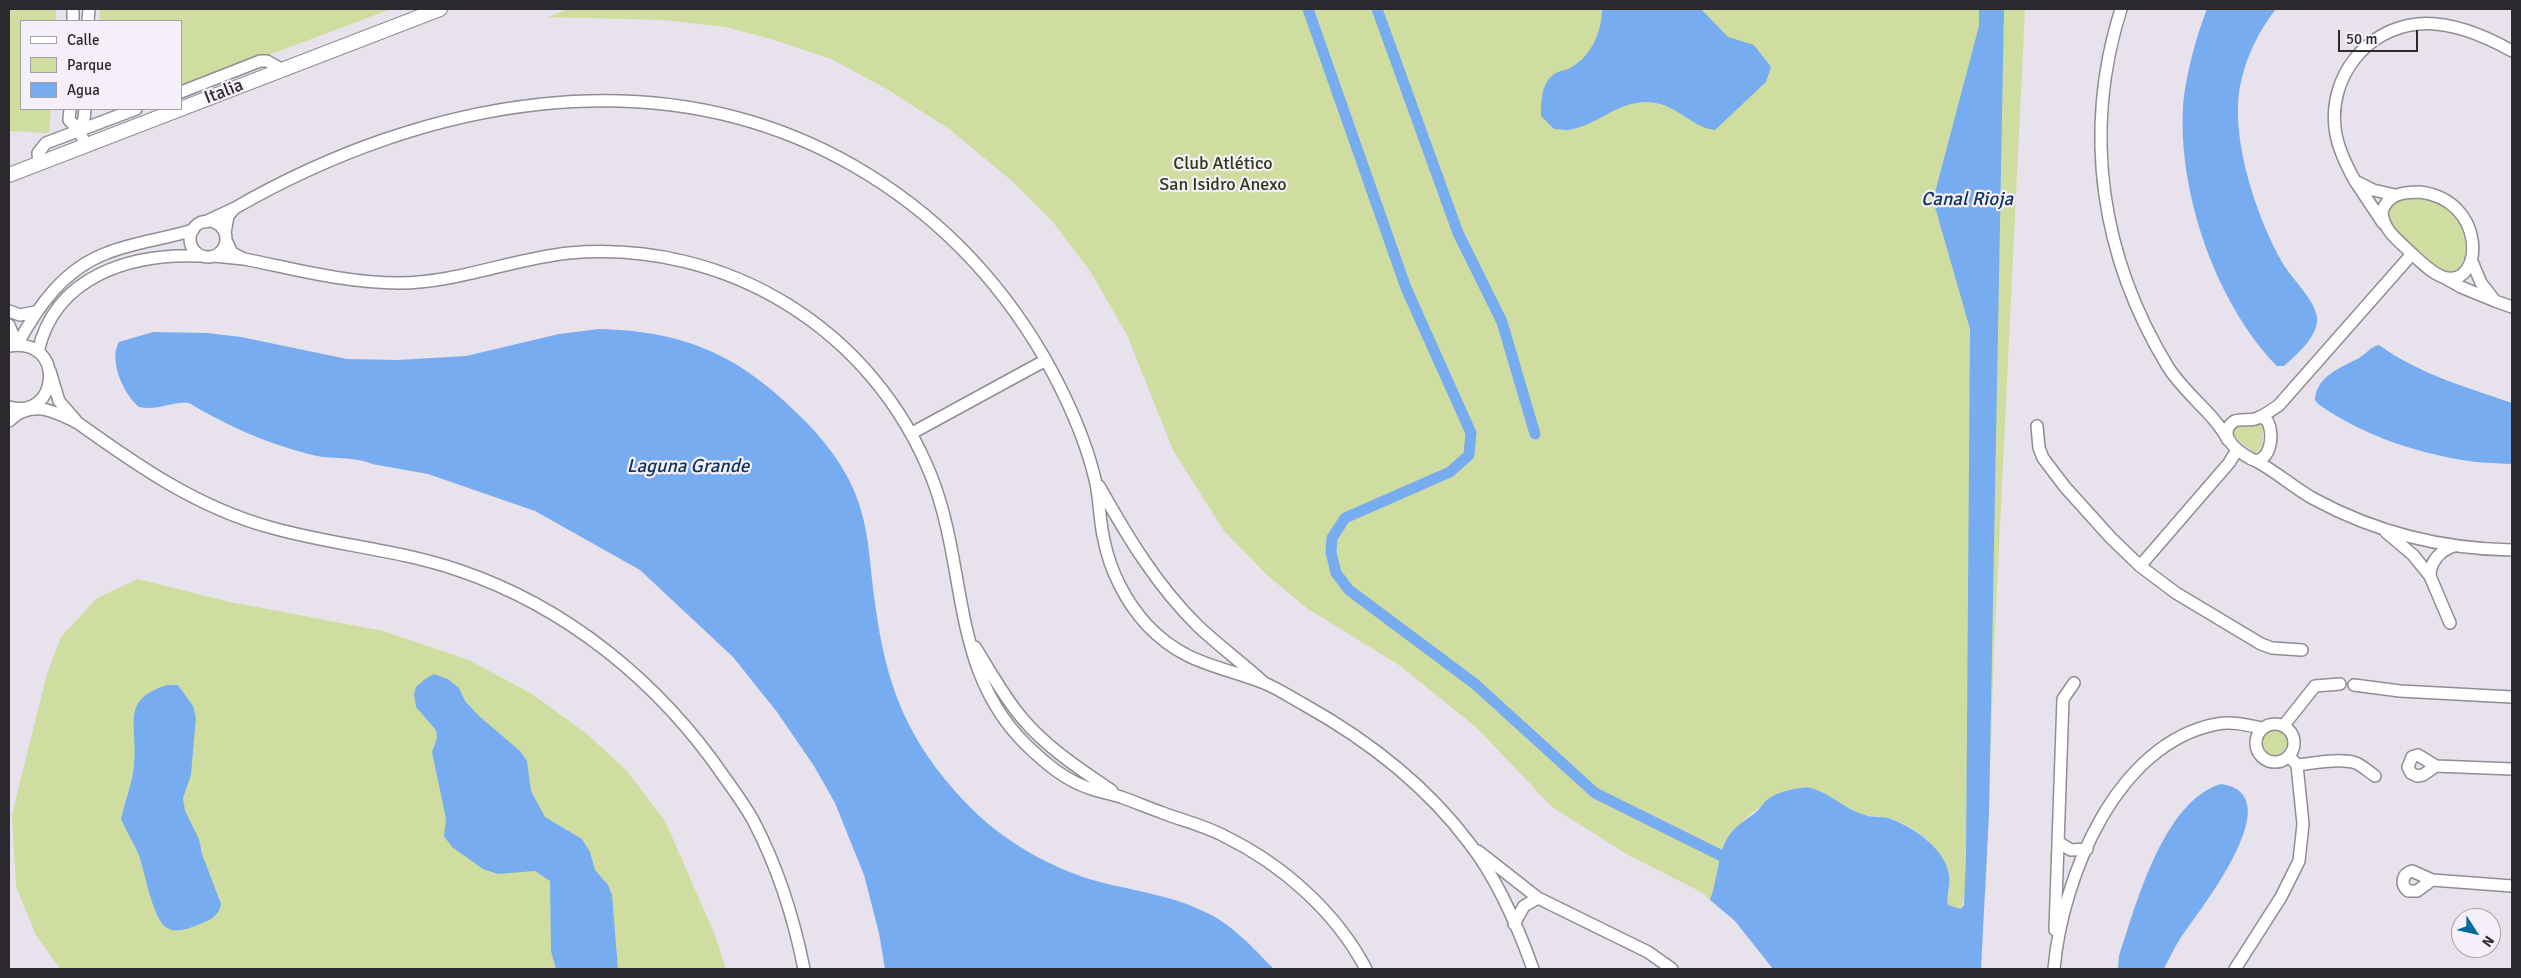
<!DOCTYPE html>
<meta charset="utf-8">
<style>
body{margin:0}
#map{position:relative;width:2521px;height:978px;overflow:hidden;background:#e7e2eb;font-family:Signika,sans-serif}
canvas{display:block}
.frame{position:absolute;inset:0;border:10px solid #2b292d;pointer-events:none}
.legend{position:absolute;left:20px;top:20px;width:162px;height:90px;box-sizing:border-box;background:#f5eff9;border:1px solid #a4a0a7;margin:0;padding:6px 9px;list-style:none;font-size:15px;color:#2b292d}
.legend li{display:flex;align-items:center;gap:10px;height:25px}
.legend b{width:25px;border:1px solid #a4a0a7}
.north{position:absolute;left:2451px;top:908px;width:50px;height:50px;box-sizing:border-box;background:#f5eff9;border:1px solid #a4a0a7;border-radius:50%;rotate:125deg;font-size:14px;font-weight:700;line-height:20px;text-align:center;color:#2b292d}
.north::after{content:'';display:block;margin:auto;width:18px;height:22px;background:#026b99;clip-path:polygon(50% 0,100% 100%,50% 72%,0 100%)}
.scale{position:absolute;left:2338px;top:30px;width:80px;height:22px;box-sizing:border-box;border:2px solid #2b292d;border-top:0;padding-left:6px;font-size:15px;line-height:18px;white-space:nowrap;color:#2b292d;-webkit-text-stroke:4px #f5eff9;paint-order:stroke}
</style>
<div id="map">
<canvas width="2521" height="978"></canvas>
<div class="frame"></div>
<ul class="legend">
<li><b style="height:6px;background:#fff"></b>Calle</li>
<li><b style="height:14px;background:#cfdea0"></b>Parque</li>
<li><b style="height:14px;background:#78acf1"></b>Agua</li>
</ul>
<div class="north">N</div>
<div class="scale">50 m</div>
</div>
<script>
const g = document.querySelector('canvas').getContext('2d');
g.lineJoin = 'round';
function fillPath(path, color) { g.fillStyle = color; g.fill(path, 'evenodd'); }
function trace(path, color, width, dash) { g.strokeStyle = color; g.lineWidth = width; g.lineCap = dash ? 'butt' : 'round'; g.setLineDash(dash || []); g.stroke(path); }
function write(font, color, halo, rows, align = 'center') {
  g.font = font + ' Signika,sans-serif'; g.lineWidth = 4.5; g.setLineDash([]); g.textBaseline = 'middle'; g.strokeStyle = halo; g.fillStyle = color; for (const [text, x, y, turn = 0] of rows) {
    g.save(); g.translate(x, y); g.rotate((+turn || 0) * Math.PI / 180); g.textAlign = isNaN(turn) ? turn : align; if (halo) g.strokeText(text, 0, 0); g.fillText(text, 0, 0); g.restore();
  }
}
const green = new Path2D(`
 M9,9H56V21H21V109H51L49,133L9,131Z
 M100,9H391L181,88V21H99Z
 M567,9H2025L1994,650L1986,891L1982,886L1969,882L1961,909L1948,905C1946,895 1951,885 1949,875C1945,849 1913,824 1888,818C1881,816 1873,817 1865,815C1844,810 1829,792 1808,788C1782,782 1736,823 1724,845C1722,850 1722,858 1721,864C1718,876 1714,889 1710,900L1703,893L1628,855L1552,807L1477,728L1399,665L1308,609L1268,576L1224,531L1173,450L1127,335L1090,271L1052,221L1012,181L949,129L887,89L831,59L771,39L725,27L665,20L548,17Z
 M2410,195C2417,197 2426,197 2433,199C2457,208 2478,248 2458,269L2445,272L2412,248L2387,222L2386,208L2390,203Z
 M2258,422L2263,426L2262,449L2255,453L2234,437L2233,429L2238,425Z
 M138,579L225,601L383,631L469,660L532,694L587,734L627,771L665,821L715,935L726,969H60L36,935L16,887L12,815L47,674L61,637L97,598Z
 M2262 743a13 13 0 1 1 26 0a13 13 0 1 1-26 0Z`);
const water = new Path2D(`
 M1602,9H1701L1728,37L1754,45L1771,67L1766,82L1715,130C1692,128 1676,103 1648,102C1619,101 1600,123 1573,129C1567,131 1560,129 1554,129L1541,116C1541,103 1541,85 1552,76C1556,71 1565,71 1570,68C1591,57 1602,32 1602,9Z
 M1979,9H2004L1989,813L1981,969H1773L1735,921L1710,900C1716,883 1718,862 1724,845C1730,829 1742,823 1755,813C1760,809 1763,803 1768,799C1778,792 1800,786 1811,788C1831,793 1845,810 1865,815C1874,818 1883,816 1891,819C1915,828 1945,849 1949,875C1951,885 1946,895 1948,905L1961,909L1964,905L1966,856L1970,329L1933,200L1979,26Z
 M2207,9H2276C2255,35 2239,72 2238,106C2236,154 2259,222 2282,262C2291,278 2315,300 2317,317C2319,336 2297,354 2284,366H2277C2217,305 2178,194 2183,108C2185,78 2196,37 2207,9Z
 M599,329C686,331 741,356 802,418C827,443 850,473 860,507C870,538 870,571 875,603C886,686 907,741 966,803C1001,840 1051,869 1100,882C1135,891 1170,895 1203,911C1231,923 1253,948 1274,969H885L879,933L864,875L835,803L814,766L777,712L733,657L640,570L535,511L428,474L372,464C358,457 333,459 317,456C273,446 227,426 189,403C172,401 158,411 139,407C124,395 108,360 119,342L153,332L207,333L241,337L347,359L398,360L466,356L559,334Z
 M2379,345C2419,374 2466,387 2512,403V464C2496,463 2478,463 2462,460C2410,451 2361,434 2318,404L2315,400C2316,376 2342,367 2359,358C2366,354 2371,346 2379,345Z
 M434,674L448,679L459,688L465,701L479,716L520,751L527,761L531,791L545,817L582,839L590,852L595,870L608,885L612,895L618,969H556L551,951L550,881L535,871L498,874L483,869L452,847L444,836L446,819L432,752L437,738L436,730L416,707L414,694L416,687L425,679Z
 M168,685H178L193,706L196,718L191,775L183,798L185,811L199,839L202,854L221,904C219,917 208,921 197,925C189,929 175,933 167,928C152,919 145,870 138,853C133,842 126,831 121,819C125,801 132,784 134,766C139,727 118,699 168,685Z
 M2221,784C2294,794 2197,913 2180,939C2174,948 2169,959 2164,969H2118L2119,956C2136,905 2163,801 2221,784Z`);
const canal = new Path2D(`
 M1308,9L1406,288L1471,433L1469,455L1450,472L1345,518L1332,538L1331,552L1336,573L1349,590L1475,684L1595,793L1722,856
 M1377,9L1458,233L1502,322L1535,434`);
const minor = new Path2D(`
 M2121,9C2082,133 2101,257 2168,367C2185,394 2214,413 2228,440
 M73,21V9
 M88,21L89,9
 M181,92L260,61H267L283,70
 M70,109L69,120L79,130L86,146
 M79,130L84,119L85,109
 M39,164L38,153L46,143L136,109
 M2355,181C2346,165 2337,147 2335,128C2329,77 2366,29 2418,24C2450,21 2485,36 2512,51
 M2420,192C2486,200 2484,284 2447,278C2434,276 2419,260 2410,252C2398,240 2383,230 2382,212C2387,194 2403,192 2420,192Z
 M235,208C423,100 657,53 854,166C934,212 998,278 1044,357C1065,394 1085,438 1095,479C1100,499 1099,520 1104,540C1110,571 1126,602 1147,625C1184,664 1218,665 1264,683C1277,688 1290,697 1303,704C1366,739 1426,785 1470,844C1498,880 1518,927 1533,969
 M190 239a18 18 0 1 1 36 0a18 18 0 1 1-36 0Z
 M205,222L235,208L228,216L225,233
 M2383,223L2355,181L2373,190L2395,195
 M214,256L244,259L232,253L226,240
 M244,259C295,269 346,283 399,283C457,283 511,259 569,253C727,239 874,330 932,478C969,573 949,678 1035,753C1051,768 1071,783 1092,789C1101,792 1111,794 1121,797C1135,802 1149,808 1163,813C1184,821 1206,826 1226,837C1283,865 1336,912 1366,969
 M2445,278L2461,287L2495,301L2481,283L2471,259
 M2495,301L2512,307
 M9,311L20,315L35,312
 M9,325L17,345C38,306 64,269 107,253C134,242 165,239 193,230
 M9,346C66,336 60,421 9,407
 M38,352C55,275 132,253 201,256
 M2259,417L2266,419C2274,429 2273,458 2256,461C2245,457 2214,437 2233,422C2238,418 2249,421 2255,419C2264,416 2272,410 2279,405L2412,254
 M9,421C31,399 54,411 78,423L59,401L50,371
 M78,423C138,466 197,507 269,527C331,545 396,549 458,570C568,607 660,683 725,778C735,792 746,807 754,822C778,868 794,919 804,969
 M2037,426L2039,448L2043,458L2065,487L2111,538L2140,566L2176,593L2261,644L2272,648L2302,650
 M912,433L1046,360
 M2256,461C2277,472 2294,488 2314,499C2375,532 2443,549 2512,550
 M1099,486C1127,536 1157,586 1198,626C1218,645 1241,662 1262,681
 M2386,532L2413,555L2430,576L2450,623
 M2140,566L2229,463L2237,450
 M2430,576C2430,561 2441,550 2454,546
 M975,647C990,671 1004,697 1022,718C1047,748 1080,769 1112,791
 M2354,685L2400,691L2512,697
 M2256 743a19 19 0 1 1 38 0a19 19 0 1 1-38 0Z
 M2284,725L2315,686L2340,684
 M2418,755L2436,766L2423,775L2417,776L2411,773L2408,767L2412,757Z
 M2297,765C2315,763 2339,758 2356,763C2363,766 2369,772 2375,776
 M2436,766L2512,769
 M2058,842L2071,850L2087,849
 M1478,851L1538,898L1648,952L1672,969
 M2412,871L2432,880L2417,891H2408C2400,884 2402,874 2412,871Z
 M2432,880L2512,886
 M1514,924L1524,906L1538,898
 M2055,930L2063,699L2074,683
 M2054,969C2062,878 2116,743 2217,724C2232,721 2247,725 2262,728
 M2235,969L2281,897L2299,861L2303,824L2297,765L2289,756`);
const tertiary = new Path2D(`
 M9,175L440,9`);
const streetNames = [
 ["Italia",224,92,-21]
];
const parkNames = [
 ["Club Atlético",1223,164],
 ["San Isidro Anexo",1223,185]
];
const waterNames = [
 ["Canal Rioja",1967,200],
 ["Laguna Grande",688,467]
];
fillPath(green, '#cfdea0');
fillPath(water, '#78acf1');
trace(canal, '#78acf1', 11);
trace(minor, '#918c95', 14);
trace(tertiary, '#918c95', 16);
trace(minor, '#fff', 11);
trace(tertiary, '#fff', 14);
write('18px', '#2b292d', '#f5eff9', streetNames);
write('18px', '#323a15', '#f5eff9', parkNames);
write('italic 19px', '#113460', '#f5eff9', waterNames);
</script>
